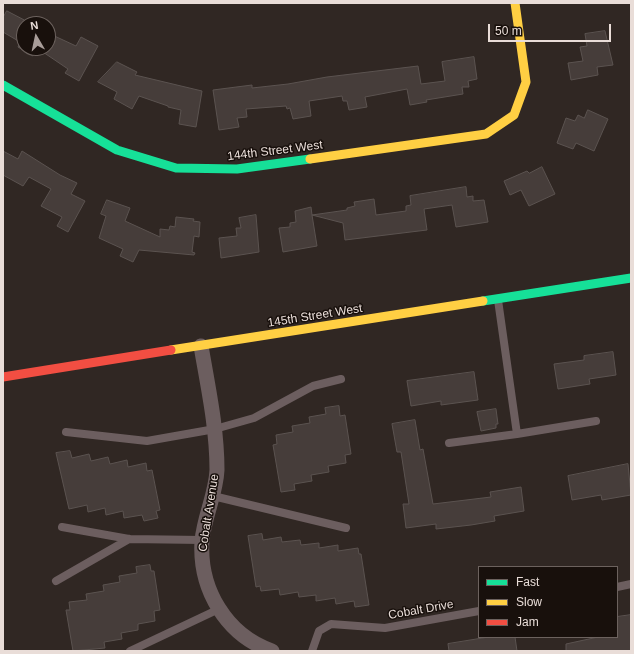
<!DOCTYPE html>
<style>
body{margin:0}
#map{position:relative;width:634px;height:654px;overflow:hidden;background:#302723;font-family:Arial,sans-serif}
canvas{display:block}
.frame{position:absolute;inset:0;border:4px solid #e9ddd8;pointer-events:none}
.legend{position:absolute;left:478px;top:566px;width:140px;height:72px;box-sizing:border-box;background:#18100c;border:1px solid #6c625e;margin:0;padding:5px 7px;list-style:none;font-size:12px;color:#e9ddd8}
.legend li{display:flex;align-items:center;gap:8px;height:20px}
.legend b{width:20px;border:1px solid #6c625e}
.north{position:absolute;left:16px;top:16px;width:40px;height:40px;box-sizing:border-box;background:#18100c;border:1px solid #6c625e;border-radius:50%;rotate:351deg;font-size:11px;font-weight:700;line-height:16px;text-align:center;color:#e9ddd8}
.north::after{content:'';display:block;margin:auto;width:14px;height:18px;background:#a89d99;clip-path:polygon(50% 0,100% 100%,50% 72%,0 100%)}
.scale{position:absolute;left:488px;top:24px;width:123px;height:18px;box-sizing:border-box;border:2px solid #e9ddd8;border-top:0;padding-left:5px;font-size:12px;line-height:14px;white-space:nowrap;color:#e9ddd8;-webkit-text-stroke:3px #18100c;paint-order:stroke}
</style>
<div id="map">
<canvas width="634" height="654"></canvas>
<div class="frame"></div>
<ul class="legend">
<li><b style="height:5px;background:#16e098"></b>Fast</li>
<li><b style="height:5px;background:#ffcf43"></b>Slow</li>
<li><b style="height:5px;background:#f24e42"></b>Jam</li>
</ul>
<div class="north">N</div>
<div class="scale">50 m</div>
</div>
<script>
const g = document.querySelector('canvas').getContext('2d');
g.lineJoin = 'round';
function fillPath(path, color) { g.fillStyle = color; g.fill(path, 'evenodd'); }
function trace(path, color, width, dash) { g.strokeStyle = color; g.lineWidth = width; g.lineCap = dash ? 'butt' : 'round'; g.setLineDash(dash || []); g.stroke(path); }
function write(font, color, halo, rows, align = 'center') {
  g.font = font + ' Arial,sans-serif'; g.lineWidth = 3; g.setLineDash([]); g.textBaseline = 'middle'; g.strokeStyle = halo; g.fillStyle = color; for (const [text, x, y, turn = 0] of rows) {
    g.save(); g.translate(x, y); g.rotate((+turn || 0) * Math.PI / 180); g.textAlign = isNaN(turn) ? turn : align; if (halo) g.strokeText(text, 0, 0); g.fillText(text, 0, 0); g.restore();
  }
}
const building = new Path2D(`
 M7,11L32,24H24V48H48V33L76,46L81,37L98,46L79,81L65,73L68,69L37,48L33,56L18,47L20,42L3,32V18Z
 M605,31L613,65L597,67L598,75L571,80L568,63L583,61L580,47L587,46L585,34Z
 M474,57L477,79L468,81L469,87H462L463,94L426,100L427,102L410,105L407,89L365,97L367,107L349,110L347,101H343L342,96L309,101L311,116L293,119L290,108L287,109L286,106L246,109L247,117L237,118L239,127L219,130L213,90L252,85V88L288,84L327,77L418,66L421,84L445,81L442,62Z
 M117,62L137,72L135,75L202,91L196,127L179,124L181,110L168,107V106L139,96L132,109L114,99L117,92L98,82Z
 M588,110L608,119L594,151L576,143L573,149L557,143L566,118L575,121L578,115L584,118Z
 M3,151L18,159L22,151L60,175L77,183L71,194L85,201L68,232L57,226L62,217L41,206L51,189L29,177L23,186L3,175Z
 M542,167L555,194L529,206L521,190L510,195L504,181L527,171L529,173Z
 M466,187L467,197L473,196V201L484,200L488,222L456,227L452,205L424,209L427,230L345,240L343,223L312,215L317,246L283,252L279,228L290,227V223L296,222L295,211L311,207L312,215L347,210V208L355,206L354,202L374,199L376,215L406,211V206L411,205L410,196Z
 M107,200L130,208L125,221L160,237V229L169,230L170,226L175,227L176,217L194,219L193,221L200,222L199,237L194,236L192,252L195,253L194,255L139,250L133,262L120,256L123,249L99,238L106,216L101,214Z
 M256,215L259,252L221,258L219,238L237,236L236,228H241L239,218Z
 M613,352L616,375L589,379L590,384L558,389L554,364L584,360V356Z
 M474,372L478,400L441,405V401L411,406L407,381Z
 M339,406L340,416L345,415L351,454L345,455L346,463L328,466L329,472L311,475L312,481L294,484L295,490L281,492L273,445L277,444L276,435L293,432L292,426L310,423L309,417L326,414L325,408Z
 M496,409L498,424H496V428L481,431L477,412Z
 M415,420L420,450L423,449L433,504L491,497L490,492L521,487L524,511L494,516L495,521L471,525L436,529V524L406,528L403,504H409L401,452H397L392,424Z
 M70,451L72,458L89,454L91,461L108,457L110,464L127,460L128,467L146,463L147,471L152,470L160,510L156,511L158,518L144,521L142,515L124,518L123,511L106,515L105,508L88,512L87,505L69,509L56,453Z
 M628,464L631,495L602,500L601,495L572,500L568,476Z
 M262,534L263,540L281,537L282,542L300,540L301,545L319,543V548L338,545V551L358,548L359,554H361L369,605L355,607L354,601L336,604L335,598L316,601V595L299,597L298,592L280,595L279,589L261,591L260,586L256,587L248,536Z
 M150,565L151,571H154L160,610L154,611L155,621L138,624V630L121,633L122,639L104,642L105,648L73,651L66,610H70L69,602L87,600L86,594L104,591L103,585L120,582L119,576L137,573L136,567Z
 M631,615V651H566V644L598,637H617V617Z
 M489,637H515L517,651H449L448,644Z`);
const lane = new Path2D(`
 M498,300L517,434
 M66,432L147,441L215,429L254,418L313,386L341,379
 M449,443L517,434L596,421
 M213,496L346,528
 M62,527L129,539L202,540
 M56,581L129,539
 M617,587L631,584
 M130,651L219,609
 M312,651L319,631L331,624L385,628L479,611`);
const street = new Path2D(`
 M201,346C208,387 217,428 217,470C216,494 204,517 202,541C199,589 226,635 272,651`);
const fast = new Path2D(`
 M3,85L117,150L176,168L237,169L310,159
 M483,301L631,278`);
const slow = new Path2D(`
 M310,159L486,134L514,115L526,82L515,3
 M171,350L483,301`);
const jam = new Path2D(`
 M3,377L171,350`);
const streetNames = [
 ["144th Street West",275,151,-7],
 ["145th Street West",315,316,-9],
 ["Cobalt Avenue",209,513,-81],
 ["Cobalt Drive",421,610,-10]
];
fillPath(building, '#463d3a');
trace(building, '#5b5350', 1);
trace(lane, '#6c5e5f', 8);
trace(street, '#6c5e5f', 15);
trace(fast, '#16e098', 9);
trace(slow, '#ffcf43', 9);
trace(jam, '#f24e42', 9);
write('12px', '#e9ddd8', '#18100c', streetNames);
</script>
